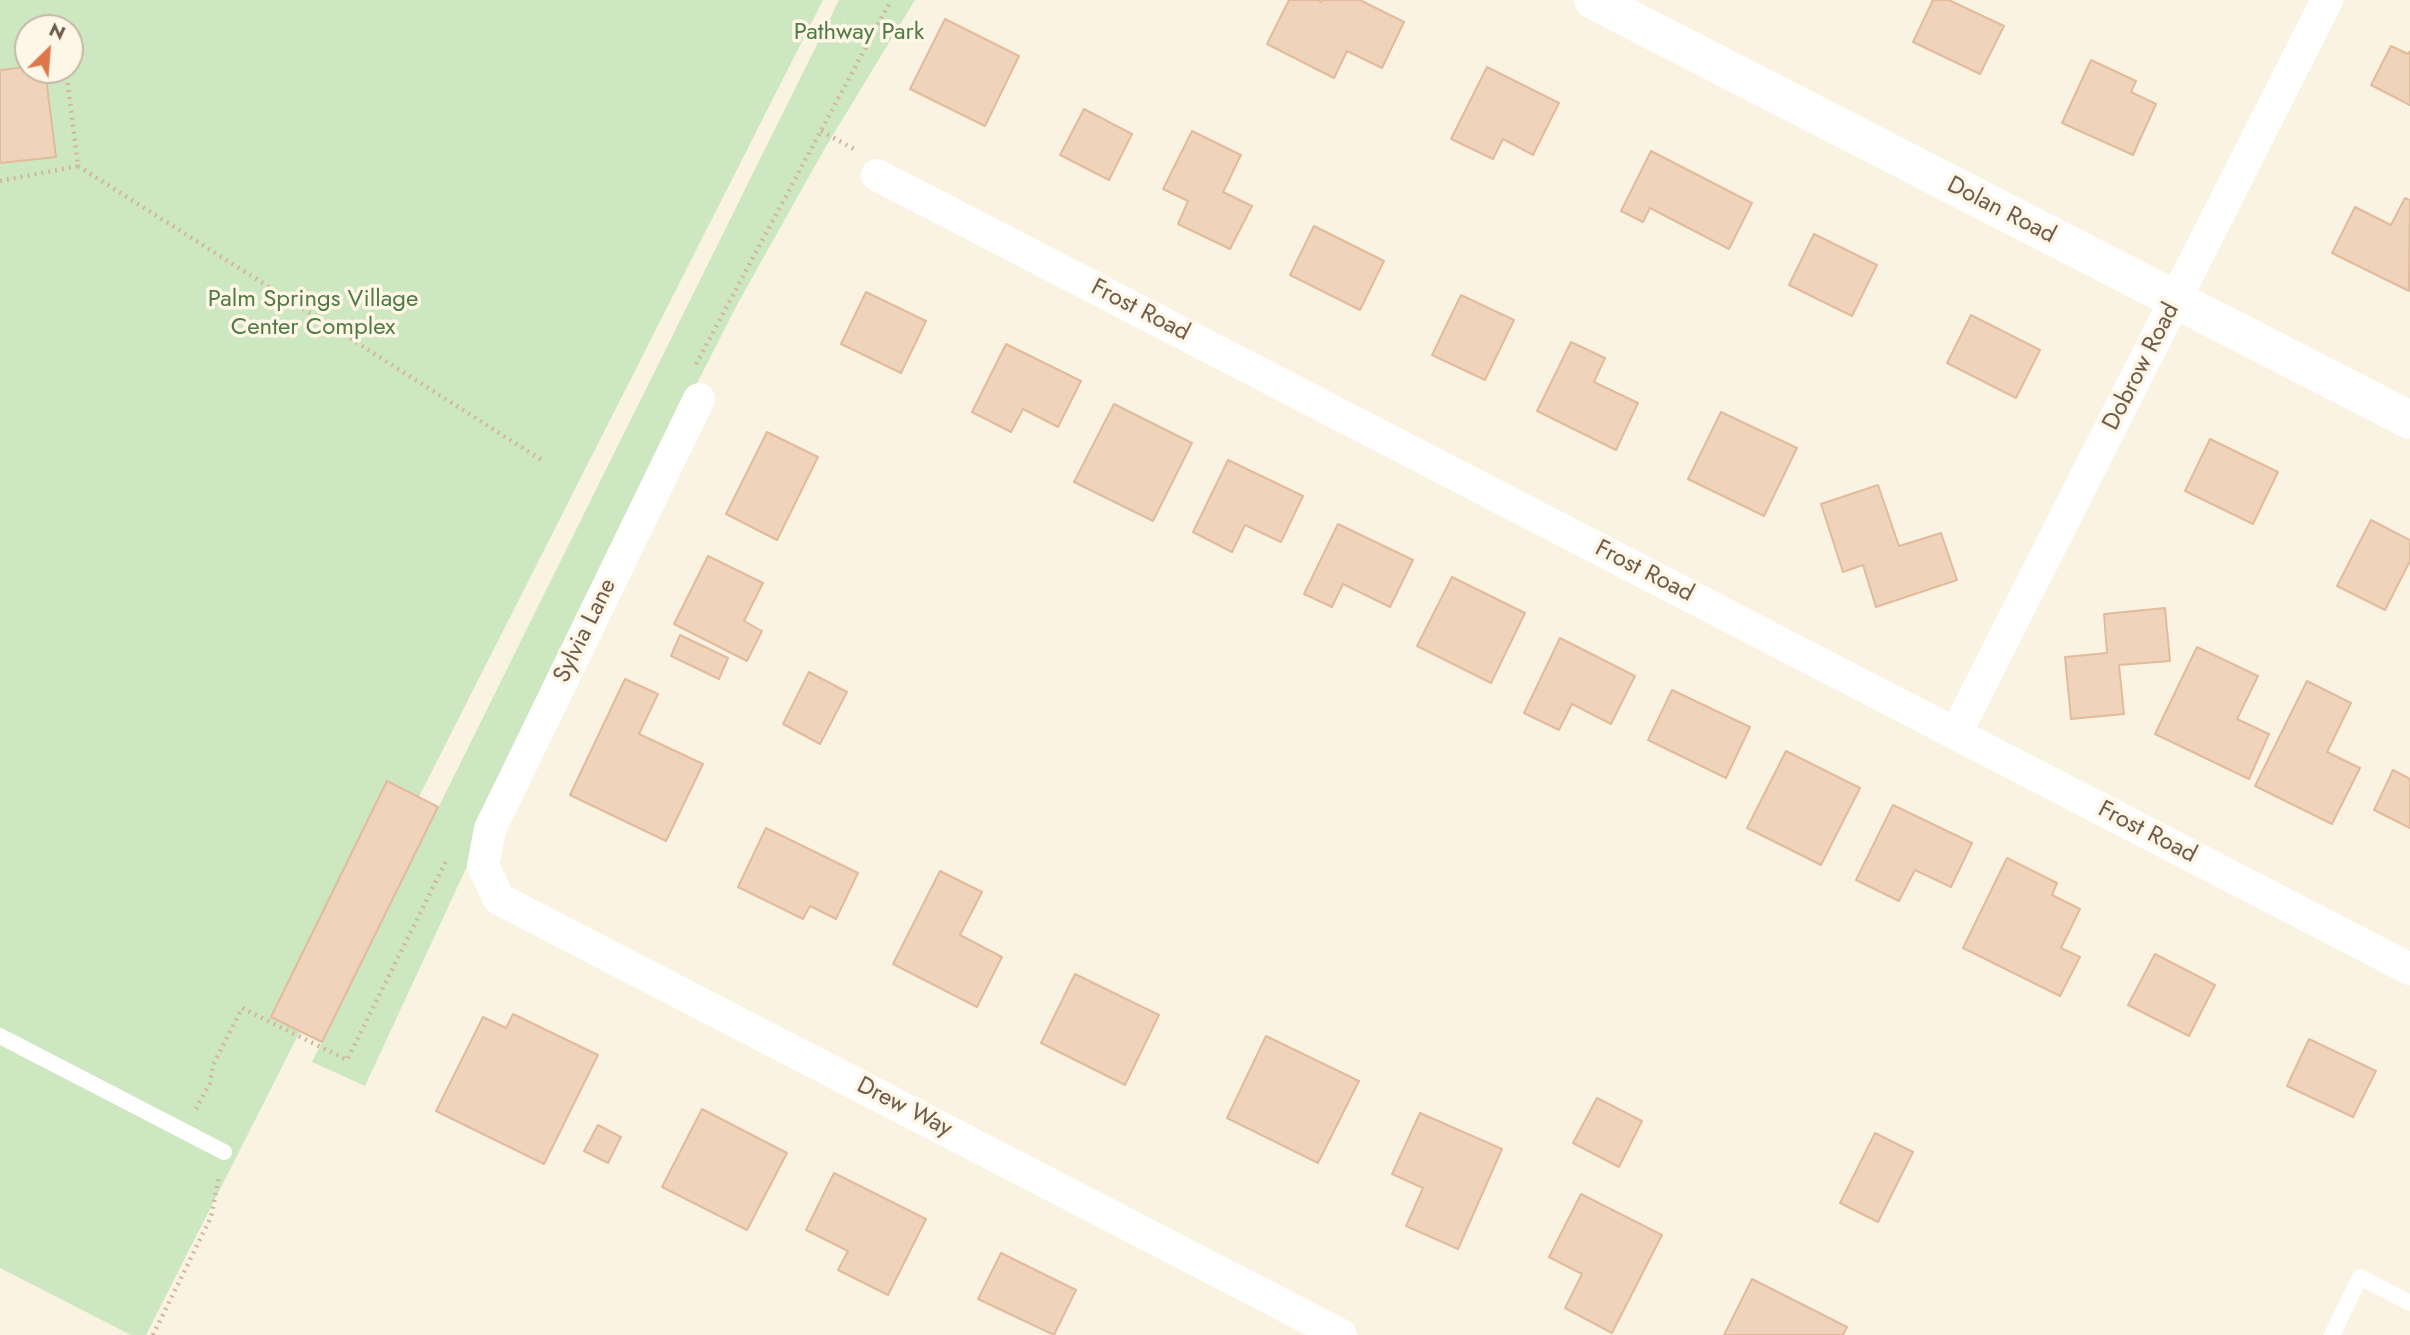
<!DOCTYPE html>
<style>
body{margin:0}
#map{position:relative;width:2410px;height:1335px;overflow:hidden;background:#fbf3e1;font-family:Jost,sans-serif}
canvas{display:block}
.north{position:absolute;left:14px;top:14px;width:70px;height:70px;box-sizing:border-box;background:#fef7e7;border:2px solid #c5b8a8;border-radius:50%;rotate:25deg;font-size:19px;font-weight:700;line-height:28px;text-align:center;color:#705a49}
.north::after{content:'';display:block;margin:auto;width:24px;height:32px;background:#e0774b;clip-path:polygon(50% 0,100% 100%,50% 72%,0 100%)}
</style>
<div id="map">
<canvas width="2410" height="1335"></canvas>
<div class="north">N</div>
</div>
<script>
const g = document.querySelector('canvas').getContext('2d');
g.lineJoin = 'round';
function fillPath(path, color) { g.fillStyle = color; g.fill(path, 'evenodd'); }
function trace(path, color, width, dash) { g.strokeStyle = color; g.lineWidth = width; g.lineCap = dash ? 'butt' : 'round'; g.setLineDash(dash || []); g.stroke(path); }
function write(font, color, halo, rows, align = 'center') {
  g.font = font + ' Jost,sans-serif'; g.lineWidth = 7; g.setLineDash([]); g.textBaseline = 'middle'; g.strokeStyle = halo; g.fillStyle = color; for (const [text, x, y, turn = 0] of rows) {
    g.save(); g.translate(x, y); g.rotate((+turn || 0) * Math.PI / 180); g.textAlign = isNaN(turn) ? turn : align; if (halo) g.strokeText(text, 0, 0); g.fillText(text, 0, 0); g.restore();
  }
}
const green = new Path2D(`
 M0,0H823L146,1335H131L0,1268ZM28,28H70V70H28Z
 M839,0H915L825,148L738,303L633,509L365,1086L312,1062Z`);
const building = new Path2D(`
 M1289,0H1318L1321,2L1322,0H1360L1404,22L1382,68L1347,51L1334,78L1267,44Z
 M1933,0H1949L2004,26L1980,74L1913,42Z
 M945,19L1019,56L985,126L910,89Z
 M2391,46L2408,54L2410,51V105L2371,85Z
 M2091,60L2136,81L2131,92L2156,104L2133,155L2062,123Z
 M28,67V70H45L56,157L0,163V70Z
 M1487,67L1559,103L1533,155L1503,139L1493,159L1451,139Z
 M1084,109L1132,134L1109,180L1060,155Z
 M1192,131L1241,155L1223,192L1252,206L1230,249L1178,224L1188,201L1163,189Z
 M1651,151L1752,203L1729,249L1650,208L1643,222L1621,211Z
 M2405,198L2410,200L2409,291L2332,253L2355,207L2391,225Z
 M1314,226L1384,261L1360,310L1290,275Z
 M1814,234L1877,265L1852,316L1789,285Z
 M866,292L926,321L901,373L841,344Z
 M1461,295L1514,320L1485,380L1432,355Z
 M1971,315L2040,350L2016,398L1947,363Z
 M1571,342L1605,358L1594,382L1638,403L1616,450L1537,411Z
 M1006,344L1081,381L1058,427L1023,409L1011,432L972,412Z
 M1114,404L1192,443L1153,521L1074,482Z
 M1721,412L1797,448L1764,516L1688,479Z
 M767,432L818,457L777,540L726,514Z
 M2210,439L2278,472L2253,524L2185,491Z
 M1228,460L1303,496L1281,542L1245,525L1232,552L1193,532Z
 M1878,485L1899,546L1941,533L1957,580L1876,607L1863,565L1843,572L1821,504Z
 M2371,520L2410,540V561L2385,610L2337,586Z
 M1338,524L1413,560L1390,607L1343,584L1332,607L1304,594Z
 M708,556L763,583L744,621L762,631L747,661L674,624Z
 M1452,577L1525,613L1491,683L1417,646Z
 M2165,608L2170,661L2119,665L2124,714L2071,719L2065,657L2107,653L2104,614Z
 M680,635L728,658L719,679L671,656Z
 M1560,638L1635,676L1611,724L1572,704L1559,730L1524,713Z
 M2197,647L2258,676L2237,719L2269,734L2249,779L2155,734Z
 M809,672L847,692L820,744L783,724Z
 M625,679L658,694L639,734L703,764L666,841L570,795Z
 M2307,681L2351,703L2327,752L2360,768L2332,824L2255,786Z
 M1672,690L1750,727L1726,778L1648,740Z
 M1786,751L1860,788L1821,865L1747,828Z
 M2393,770L2410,779V828L2374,810Z
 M387,781L438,807L322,1042L271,1017Z
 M1893,805L1972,843L1951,887L1915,870L1899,901L1856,880Z
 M766,828L858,873L836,919L810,906L803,919L738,887Z
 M2007,858L2057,883L2052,895L2080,909L2061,948L2080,957L2060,996L1963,948Z
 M940,871L982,892L960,935L1002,957L977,1007L893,964Z
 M2155,954L2215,985L2189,1036L2128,1005Z
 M1075,974L1159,1015L1125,1085L1041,1043Z
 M513,1014L598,1055L544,1164L436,1111L483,1017L506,1028Z
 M1266,1036L1359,1081L1318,1163L1227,1118Z
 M2309,1039L2376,1071L2353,1117L2287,1086Z
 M1597,1098L1642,1121L1619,1167L1573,1143Z
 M702,1109L787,1153L747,1230L662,1187Z
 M1420,1113L1502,1149L1458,1249L1406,1226L1423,1188L1392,1174Z
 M598,1125L621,1137L608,1163L584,1151Z
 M1875,1133L1913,1152L1878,1222L1840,1203Z
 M834,1173L926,1219L888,1295L838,1270L848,1251L806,1230Z
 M1581,1194L1662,1235L1612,1333L1565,1308L1582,1274L1549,1257Z
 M1001,1253L1076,1290L1054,1335L978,1299Z
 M1752,1279L1847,1327L1843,1335H1724Z`);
const path = new Path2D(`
 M821,131L854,149
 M78,166L545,462
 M0,181L78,166L66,70
 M696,364L891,0
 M196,1109L210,1083L213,1065L242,1008L347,1060L447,859
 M153,1335L211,1217L219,1177`);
const lane = new Path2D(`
 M0,1036L224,1152
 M2332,1335L2360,1277L2410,1303`);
const street = new Path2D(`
 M877,175L2410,969
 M699,399L490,829L483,866L499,899L1341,1335
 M1956,733L2327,0`);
const secondary = new Path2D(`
 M1593,0L2410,420`);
const parkNames = [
 ["Pathway Park",859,33],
 ["Palm Springs Village",313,300],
 ["Center Complex",313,328]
];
const streetNames = [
 ["Dolan Road",2001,211,27],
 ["Frost Road",1140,311,27],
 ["Dobrow Road",2142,367,-63],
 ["Frost Road",1644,572,27],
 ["Sylvia Lane",586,631,-64],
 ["Frost Road",2147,833,27],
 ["Drew Way",904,1108,27]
];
fillPath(green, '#cde7c1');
fillPath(building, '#efd3ba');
trace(building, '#e1bb9b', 2);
trace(path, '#d3b69e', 4.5, [2, 5]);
trace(lane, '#fff', 16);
trace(street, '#fff', 32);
trace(secondary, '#fff', 38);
write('24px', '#517b45', '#fef7e7', parkNames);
write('24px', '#705a49', '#fef7e7', streetNames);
</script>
